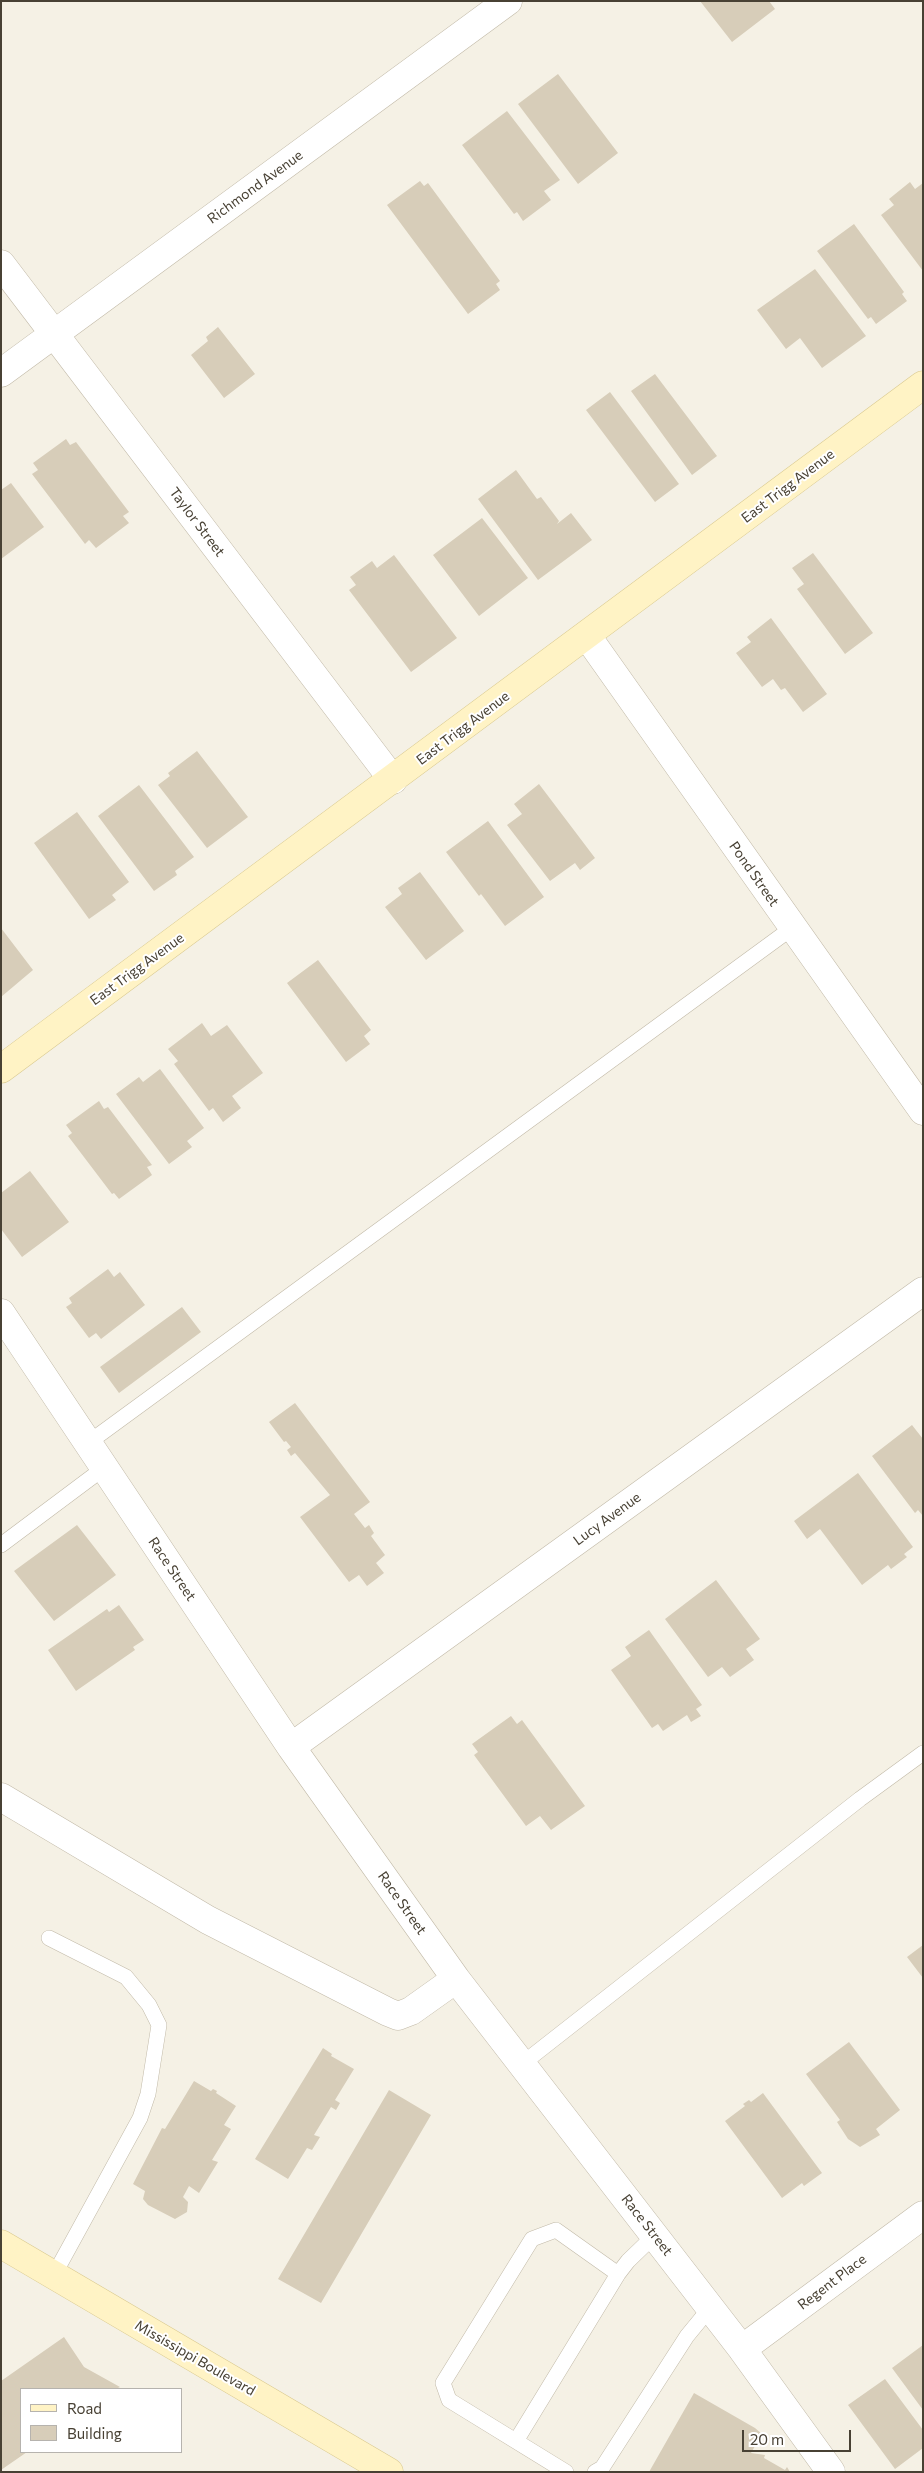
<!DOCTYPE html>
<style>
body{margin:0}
#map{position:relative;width:924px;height:2473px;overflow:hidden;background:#f5f1e5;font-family:Commissioner,sans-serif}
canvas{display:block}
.frame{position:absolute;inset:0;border:2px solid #484134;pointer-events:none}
.legend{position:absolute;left:20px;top:2388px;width:162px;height:65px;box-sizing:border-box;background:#fff;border:1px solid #b6b3ae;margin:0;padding:6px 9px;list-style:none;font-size:15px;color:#484134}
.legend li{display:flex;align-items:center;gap:10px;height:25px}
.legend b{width:25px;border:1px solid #b6b3ae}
.scale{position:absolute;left:742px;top:2430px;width:109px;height:22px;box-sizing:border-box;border:2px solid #484134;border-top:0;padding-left:6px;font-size:15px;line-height:18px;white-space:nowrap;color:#484134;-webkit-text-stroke:4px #fff;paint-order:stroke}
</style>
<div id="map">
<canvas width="924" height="2473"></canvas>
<div class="frame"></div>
<ul class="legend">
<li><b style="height:6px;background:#fff3c5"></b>Road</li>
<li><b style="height:14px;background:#d7cdb9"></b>Building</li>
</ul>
<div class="scale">20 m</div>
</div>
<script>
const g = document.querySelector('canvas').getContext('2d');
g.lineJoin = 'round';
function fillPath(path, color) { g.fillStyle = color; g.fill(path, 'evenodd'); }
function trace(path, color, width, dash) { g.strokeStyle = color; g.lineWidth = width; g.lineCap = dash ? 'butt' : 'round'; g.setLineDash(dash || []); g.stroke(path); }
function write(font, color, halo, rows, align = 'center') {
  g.font = font + ' Commissioner,sans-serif'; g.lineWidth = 4; g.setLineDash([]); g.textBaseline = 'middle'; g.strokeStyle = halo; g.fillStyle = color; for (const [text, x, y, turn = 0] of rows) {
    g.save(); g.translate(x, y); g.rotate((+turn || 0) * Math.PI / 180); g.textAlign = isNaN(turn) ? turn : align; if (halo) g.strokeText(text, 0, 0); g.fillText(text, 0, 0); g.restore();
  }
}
const building = new Path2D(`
 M700,1H769L775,9L732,42Z
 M558,74L618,153L578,184L518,104Z
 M507,111L560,180L544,191L551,200L523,221L517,212L514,214L462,145Z
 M420,181L424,186L428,183L500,281L496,284L500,290L468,314L387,205Z
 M910,182L915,189L923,183V271L881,215L894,205L889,199Z
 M854,224L904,292L902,294L907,301L876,324L871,317L868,319L817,251Z
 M815,269L866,336L822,368L800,338L786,349L757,310Z
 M218,327L255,374L224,398L191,355L208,341L206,337Z
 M655,374L717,456L692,475L631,391Z
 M610,392L679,484L655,502L586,410Z
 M66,439L70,445L76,442L129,512L123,516L129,523L96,548L89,540L85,544L32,474L38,470L33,463Z
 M516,470L537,499L541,497L559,521L557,524L571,513L592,540L538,580L478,499Z
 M11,483L44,527L1,559V490Z
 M482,518L528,578L479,616L433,555Z
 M813,553L873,633L845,654L797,589L804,584L792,568Z
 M394,555L457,638L411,672L349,590L356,585L350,577L372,561L377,568Z
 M771,618L827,694L803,712L785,688L781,690L773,679L762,687L736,653L751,642L747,637Z
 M197,751L248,817L207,848L158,785L170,776L168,773Z
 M539,784L595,858L580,870L575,863L550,881L507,825L522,814L514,804Z
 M139,785L194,857L175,871L177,875L154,891L98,816Z
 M77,812L129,882L112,895L116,900L89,919L34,843Z
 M488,821L544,897L505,926L481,894L479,896L446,852Z
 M420,872L464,931L426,960L385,907L402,894L398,888Z
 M1,928L33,970L1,997Z
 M318,960L371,1030L364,1036L370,1044L346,1062L287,983Z
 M202,1023L211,1036L227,1025L263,1073L232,1096L241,1108L223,1122L213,1108L209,1111L174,1064L178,1061L168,1049Z
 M160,1069L204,1128L187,1141L192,1147L169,1164L116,1094L139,1077L143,1082Z
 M99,1101L104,1109L108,1107L152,1165L147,1167L152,1175L119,1199L114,1193L112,1194L68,1136L72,1133L66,1125Z
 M30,1171L69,1222L22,1257L1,1229V1193Z
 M108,1269L114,1277L120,1272L145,1305L101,1339L96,1333L89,1338L66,1307L72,1303L69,1298Z
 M182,1307L201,1332L119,1393L100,1367Z
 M295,1403L370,1502L354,1514L365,1528L369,1525L374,1533L371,1536L385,1555L376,1563L384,1573L367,1586L359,1575L349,1582L300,1517L330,1495L295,1453L291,1456L287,1450L291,1447L286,1441L284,1442L269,1422Z
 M912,1425L923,1439V1516L918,1510L915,1513L872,1456Z
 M858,1473L913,1547L904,1554L907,1557L891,1569L888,1565L862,1585L820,1529L807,1539L794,1521Z
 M77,1525L116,1575L54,1621L14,1571Z
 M716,1580L760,1639L746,1649L754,1660L730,1677L722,1667L708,1677L665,1619Z
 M119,1605L144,1640L133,1647L135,1650L76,1691L48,1650L107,1609L109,1612Z
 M649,1630L702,1705L696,1709L701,1716L691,1722L687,1715L663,1731L658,1724L652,1728L611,1670L631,1656L625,1647Z
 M511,1716L517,1724L522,1720L585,1806L551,1830L540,1816L526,1826L474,1755L478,1752L472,1744Z
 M923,1945V1978L907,1957Z
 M849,2042L900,2110L876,2129L880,2135L860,2147L848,2139L837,2122L840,2120L806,2074Z
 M323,2048L332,2054L331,2056L354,2069L335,2100L340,2103L336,2110L331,2107L314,2135L320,2137L312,2150L307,2148L288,2179L255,2159Z
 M194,2081L211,2091L213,2089L217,2091L216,2093L236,2106L224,2125L231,2129L212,2160L218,2162L199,2193L189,2186L183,2197L188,2202L187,2212L175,2219L148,2205L143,2199L145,2191L133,2184L162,2128L165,2129Z
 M389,2090L431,2115L321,2303L278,2279Z
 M763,2093L822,2173L804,2186L802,2183L782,2198L725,2121L745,2106L743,2104L749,2100L751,2102Z
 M64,2337L84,2367L120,2387L116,2389H21V2452H27L1,2470V2381Z
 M923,2345V2410L892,2368Z
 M885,2379L923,2430V2448L895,2469L848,2405Z
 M694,2393L755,2428L762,2434L751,2453L765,2455L764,2458L785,2470L787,2467L790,2472H649Z`);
const lane = new Path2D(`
 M88,1443L792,928
 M1,1545L104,1468
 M49,1938L126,1977L149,2005L159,2025L148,2094L140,2118L54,2275
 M522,2064L860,1799L923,1753
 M516,2441L618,2274
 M566,2472L449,2400L443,2383L532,2239L556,2230L618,2274L628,2261L655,2235
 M595,2472L602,2468L687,2336L710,2308`);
const street = new Path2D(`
 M1,264L393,780
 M1,373L508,1
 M587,636L923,1111
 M1,1313L291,1747L456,1979L742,2349L831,2472
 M291,1747L923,1291
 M1,1797L208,1920L388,2012L398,2016L411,2011L456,1979
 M742,2349L923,2215`);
const secondary = new Path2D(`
 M1,1069L923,385
 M1,2244L389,2472`);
const streetNames = [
 ["Richmond Avenue",255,187,-36],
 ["East Trigg Avenue",788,486,-37],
 ["Taylor Street",197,522,53],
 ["East Trigg Avenue",463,728,-37],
 ["Pond Street",754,874,55],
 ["East Trigg Avenue",137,969,-36],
 ["Lucy Avenue",607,1519,-36],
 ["Race Street",172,1569,56],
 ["Race Street",402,1903,55],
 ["Race Street",647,2225,52],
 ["Regent Place",832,2282,-37],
 ["Mississippi Boulevard",195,2358,30]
];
fillPath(building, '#d7cdb9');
trace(lane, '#c1b9a7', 16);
trace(street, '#c1b9a7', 29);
trace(secondary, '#d9c98f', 29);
trace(lane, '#fff', 15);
trace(street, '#fff', 28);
trace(secondary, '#fff3c5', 28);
write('14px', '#484134', '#fff', streetNames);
</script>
